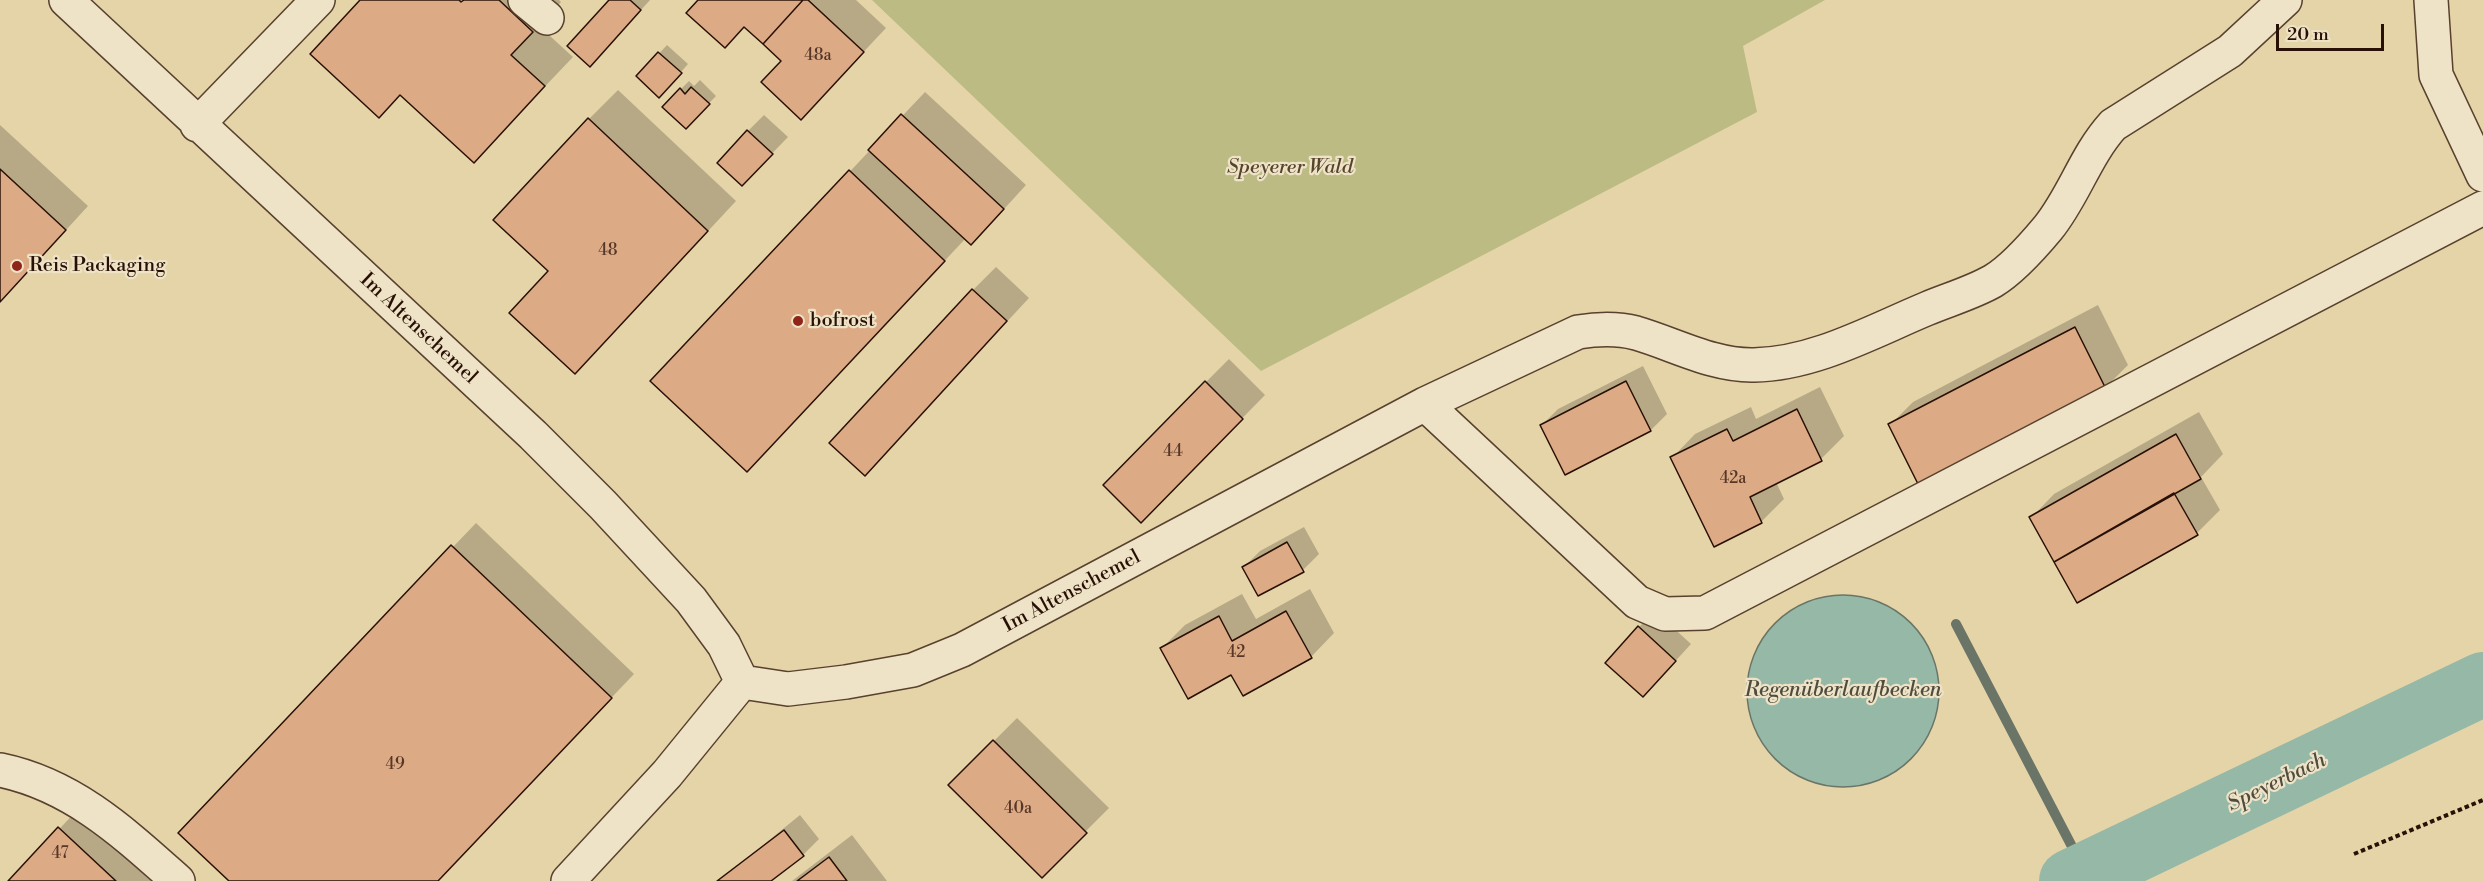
<!DOCTYPE html>
<meta charset="utf-8">
<style>
body{margin:0}
#map{position:relative;width:2483px;height:881px;overflow:hidden;background:#e5d4a8;font-family:"Libre Bodoni",serif}
canvas{display:block}
.scale{position:absolute;left:2276px;top:24px;width:108px;height:27px;box-sizing:border-box;border:3px solid #291006;border-top:0;padding-left:8px;font-size:18px;line-height:21px;white-space:nowrap;color:#291006;-webkit-text-stroke:4px #eee3c6;paint-order:stroke}
</style>
<div id="map">
<canvas width="2483" height="881"></canvas>
<div class="scale">20 m</div>
</div>
<script>
const g = document.querySelector('canvas').getContext('2d');
g.lineJoin = 'round';
function fillPath(path, color) { g.fillStyle = color; g.fill(path, 'evenodd'); }
function trace(path, color, width, dash) { g.strokeStyle = color; g.lineWidth = width; g.lineCap = dash ? 'butt' : 'round'; g.setLineDash(dash || []); g.stroke(path); }
function write(font, color, halo, rows, align = 'center') {
  g.font = font + ' "Libre Bodoni",serif'; g.lineWidth = 4.5; g.setLineDash([]); g.textBaseline = 'middle'; g.strokeStyle = halo; g.fillStyle = color; for (const [text, x, y, turn = 0] of rows) {
    g.save(); g.translate(x, y); g.rotate((+turn || 0) * Math.PI / 180); g.textAlign = isNaN(turn) ? turn : align; if (halo) g.strokeText(text, 0, 0); g.fillText(text, 0, 0); g.restore();
  }
}
const green = new Path2D(`
 M872,0H1825L1743,46L1757,112L1261,371Z`);
const water = new Path2D(`
 M1747 691a96 96 0 1 1 192 0a96 96 0 1 1-192 0Z`);
const shadow = new Path2D(`
 M362,0H559L561,2L539,26L573,57L474,161L401,94L379,116Z
 M611,0H650L606,49Z
 M700,0H856L886,28L824,94L745,26Z
 M667,45L688,64L667,88L638,76Z
 M700,80L716,96L686,127L681,89L689,81L694,86Z
 M618,90L736,201L604,343L550,271L589,119Z
 M925,92L1026,185L994,220L966,238L776,441L652,381Z
 M764,115L788,137L758,168L748,131Z
 M0,125L88,206L0,302Z
 M996,267L1029,298L865,474L973,290Z
 M2098,305L2128,365L2105,388L1890,425L1913,402Z
 M1229,359L1265,395L1164,498L1206,382Z
 M1643,366L1667,414L1651,430L1566,473L1542,425L1558,409Z
 M1820,387L1844,436L1821,459L1776,482L1784,499L1761,522L1672,458L1695,434L1751,407L1756,419Z
 M2199,412L2223,454L2201,477L2220,510L2197,533L2031,518L2054,494Z
 M476,523L634,674L437,881H231L453,547Z
 M1304,527L1319,554L1303,570L1244,567L1260,551Z
 M1310,589L1334,633L1311,657L1232,673L1162,648L1185,625L1242,594L1256,619Z
 M1655,611L1691,644L1659,679L1639,627Z
 M1017,718L1109,808L1042,875L950,785Z
 M82,805L163,881H10Z
 M800,815L819,839L803,855L769,881H719Z
 M852,835L887,881H792Z`);
const stream = new Path2D(`
 M1956,624L2090,881`);
const river = new Path2D(`
 M2071,881L2483,684`);
const building = new Path2D(`
 M360,0H459L461,2L464,0H499L533,32L511,55L545,86L474,163L400,95L379,118L310,54Z
 M609,0H630L641,10L590,67L567,46Z
 M698,0H803L763,44L744,27L725,48L686,13Z
 M803,0H808L864,52L801,120L761,82L781,61L763,44Z
 M658,52L682,73L659,98L636,76Z
 M691,87L710,104L686,129L662,107L680,88L685,94Z
 M901,114L1004,209L971,245L868,150Z
 M588,118L708,231L575,374L509,313L548,271L493,220Z
 M747,130L773,154L742,186L717,163Z
 M0,169L66,230L0,302Z
 M849,170L945,261L747,472L650,381Z
 M972,289L1007,321L865,476L829,443Z
 M2075,327L2106,389L1919,486L1888,424Z
 M1205,381L1243,419L1141,523L1103,485Z
 M1626,381L1651,431L1565,475L1540,425Z
 M1797,409L1822,461L1750,497L1762,523L1714,547L1670,457L1727,429L1733,441Z
 M2176,434L2201,479L2054,562L2029,517Z
 M2174,493L2198,535L2077,603L2054,562Z
 M1287,542L1304,572L1258,596L1242,567Z
 M451,545L612,698L438,881H229L178,833Z
 M1286,611L1312,658L1243,696L1231,675L1188,699L1160,648L1219,616L1232,641Z
 M1638,626L1676,661L1643,697L1605,663Z
 M993,740L1087,833L1042,878L948,785Z
 M58,827L116,881H8Z
 M784,830L804,856L771,881H717Z
 M829,857L847,881H797Z`);
const path = new Path2D(`
 M2354,854L2483,800`);
const minor = new Path2D(`
 M66,0L533,435L603,505L691,600L724,645L742,682
 M525,0L547,18
 M2431,0L2436,75L2483,175
 M197,125L318,0
 M1425,404L1637,602L1665,614L1705,613L2483,208
 M742,682L788,689L846,682L913,670L962,650L1425,404L1578,332C1597,329 1617,328 1636,333C1674,344 1713,366 1754,365C1814,364 1871,332 1926,309C1947,300 1972,293 1993,281C2013,269 2033,246 2048,228C2074,196 2085,156 2113,125L2230,51L2285,0
 M0,770C73,785 124,833 178,881
 M568,881L667,774L742,682`);
const markers = [
 [17,266,6,"#8f2418"],
 [798,321,6,"#8f2418"]
];
const numberNames = [
 ["48a",818,56],
 ["48",608,251],
 ["44",1173,452],
 ["42a",1733,479],
 ["42",1236,653],
 ["49",395,765],
 ["40a",1018,809],
 ["47",60,854]
];
const parkNames = [
 ["Speyerer Wald",1290,168]
];
const poiNames = [
 ["Reis Packaging",29,266],
 ["bofrost",810,321]
];
const streetNames = [
 ["Im Altenschemel",418,329,43],
 ["Im Altenschemel",1072,592,-28]
];
const waterNames = [
 ["Regenüberlaufbecken",1843,691],
 ["Speyerbach",2277,783,-26]
];
fillPath(green, '#bbbb83');
fillPath(water, '#96b8a7');
trace(water, '#6a7567', 1.5);
fillPath(shadow, '#0003');
trace(stream, '#6a7567', 10);
trace(river, '#96b8a7', 64);
fillPath(building, '#dcaa85');
trace(building, '#291006', 1.5);
trace(minor, '#58412e', 36);
trace(path, '#291006', 4, [4.5, 3]);
trace(minor, '#eee3c6', 33);
for (const [x, y, r, color] of markers) { const dot = new Path2D(); dot.arc(x, y, r, 0, 2 * Math.PI); g.fillStyle = color; g.fill(dot); trace(dot, '#eee3c6', 2); }
write('16px', '#563626', null, numberNames);
write('italic 20px', '#55432c', '#eee3c6', parkNames);
write('20px', '#291006', '#eee3c6', poiNames, 'left');
write('20px', '#291006', '#eee3c6', streetNames);
write('italic 21px', '#4f4b3e', '#eee3c6', waterNames);
</script>
